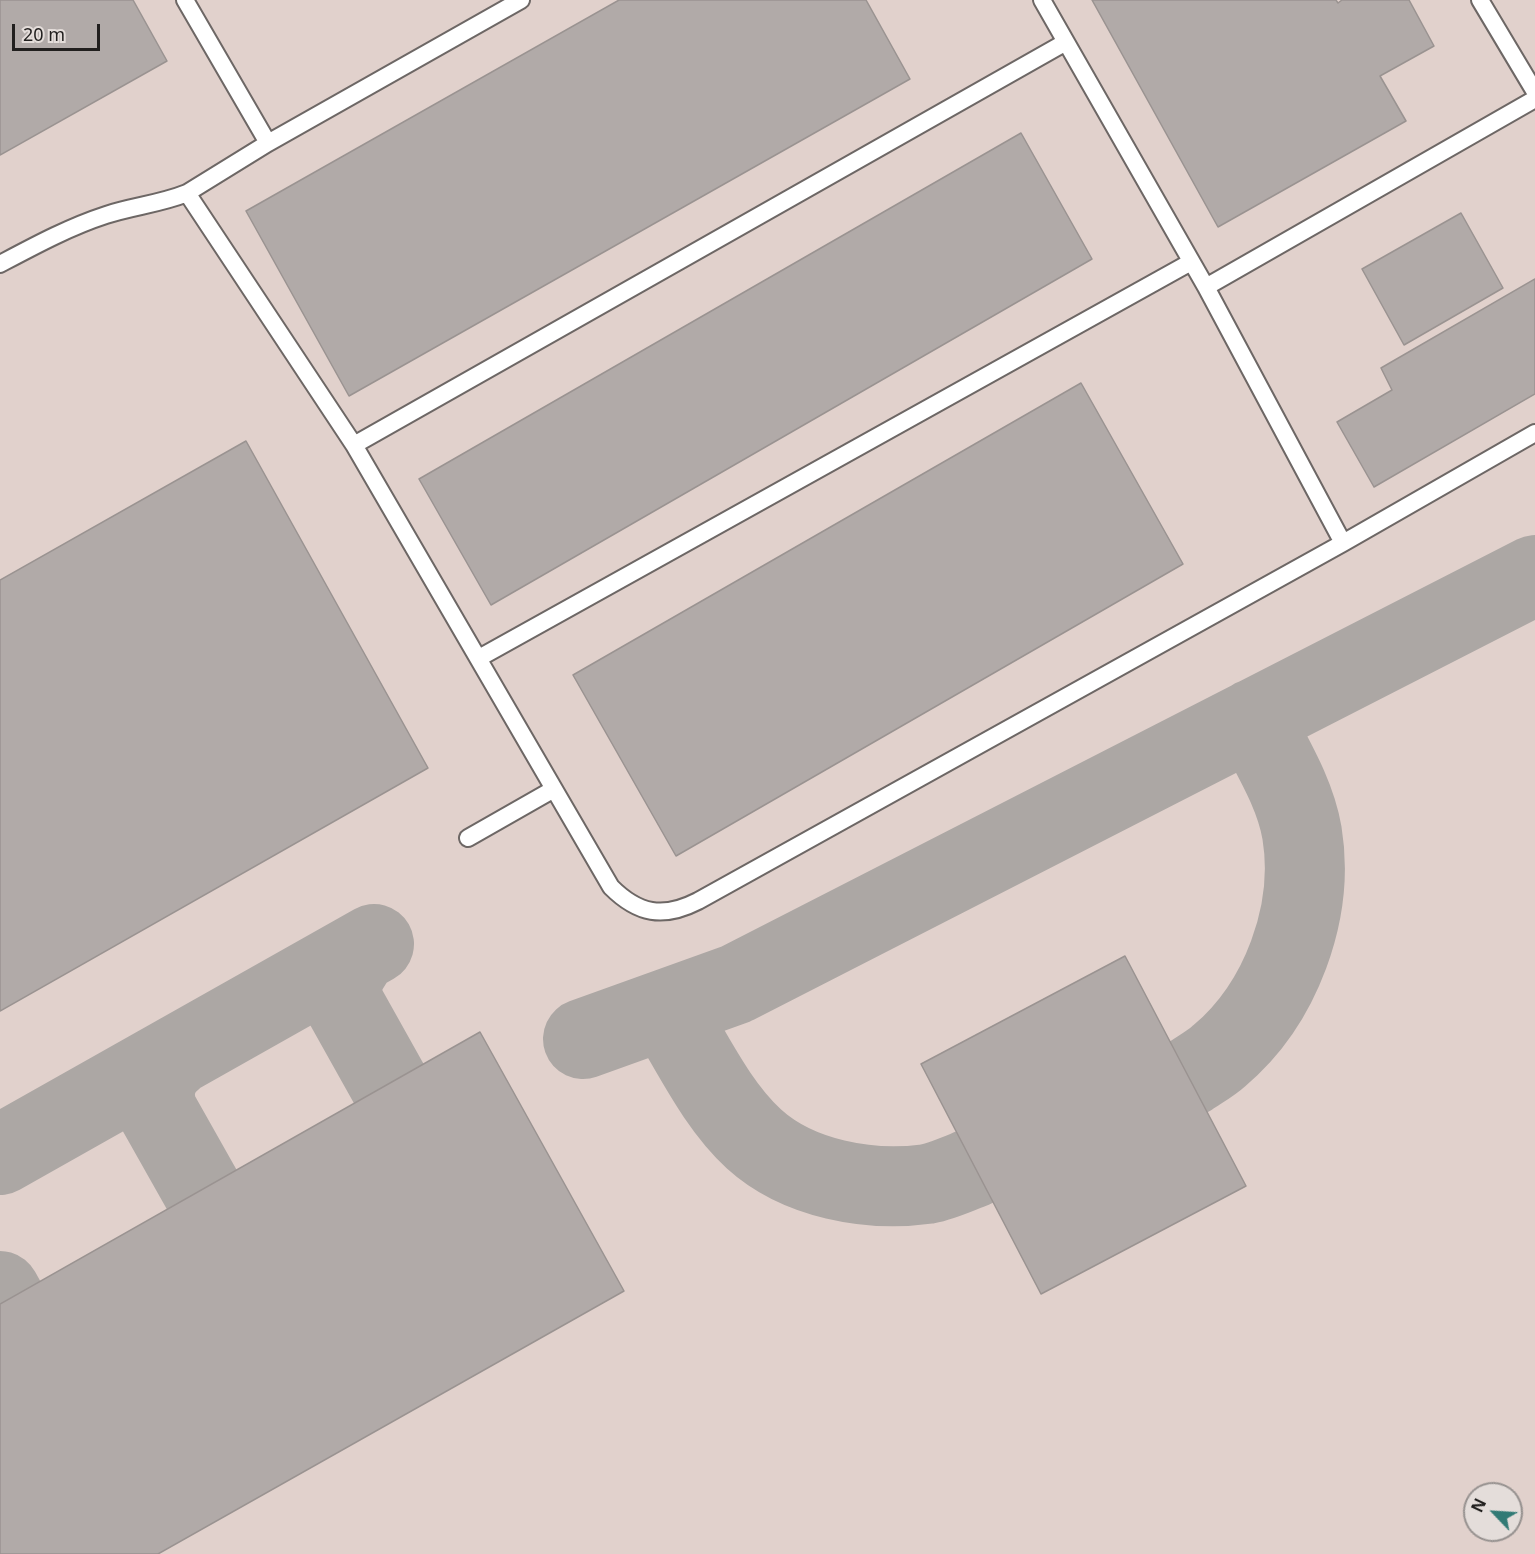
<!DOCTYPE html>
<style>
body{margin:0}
#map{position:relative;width:1535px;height:1554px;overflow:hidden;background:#e4ddda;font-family:"Noto Sans",sans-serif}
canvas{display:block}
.north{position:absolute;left:1463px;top:1482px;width:60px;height:60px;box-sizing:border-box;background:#e4ddda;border:2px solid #96918f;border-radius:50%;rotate:295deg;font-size:16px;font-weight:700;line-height:24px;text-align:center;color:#211f1e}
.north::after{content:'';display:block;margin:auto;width:21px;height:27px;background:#317a75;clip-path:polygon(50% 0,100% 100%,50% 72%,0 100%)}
.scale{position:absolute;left:12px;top:24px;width:88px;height:27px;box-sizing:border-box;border:3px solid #211f1e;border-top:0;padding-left:8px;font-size:18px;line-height:21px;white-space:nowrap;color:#211f1e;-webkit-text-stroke:4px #e4ddda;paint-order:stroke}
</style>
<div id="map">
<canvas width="1535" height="1554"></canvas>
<div class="north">N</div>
<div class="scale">20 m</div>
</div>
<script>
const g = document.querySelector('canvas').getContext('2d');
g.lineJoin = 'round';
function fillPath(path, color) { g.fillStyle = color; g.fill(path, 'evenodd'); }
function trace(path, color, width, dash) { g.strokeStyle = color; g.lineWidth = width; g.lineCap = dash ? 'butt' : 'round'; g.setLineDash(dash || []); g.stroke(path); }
const built = new Path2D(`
 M0,0H1535V1554H0ZM1475,1494H1511V1530H1475Z`);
const taxiway = new Path2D(`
 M358,953L343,977L342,1000L389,1084
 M666,1010C693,1053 716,1104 754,1139C798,1179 869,1192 927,1184C943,1181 960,1173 975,1167
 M583,1039L736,984L1535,575
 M174,1058C156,1072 151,1091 158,1112L202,1190
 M1189,1077C1199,1070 1210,1064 1219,1056C1281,1004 1315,912 1302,833C1295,792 1271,755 1253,719
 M0,1155L374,944
 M0,1291L5,1300`);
const building = new Path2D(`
 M0,0H133L167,61L0,155Z
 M619,0H866L910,79L349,396L246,211Z
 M1092,0H1336L1338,3L1342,0H1409L1434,46L1380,76L1406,121L1218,227Z
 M1021,133L1092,259L491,605L419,479Z
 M1461,213L1503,288L1404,345L1362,269Z
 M1535,279V394L1374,487L1337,422L1392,390L1381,368Z
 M1081,383L1183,564L676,856L573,675Z
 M246,441L428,768L0,1011V580Z
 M1125,956L1246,1186L1041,1294L921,1064Z
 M480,1032L624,1291L158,1554H0V1304Z`);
const service = new Path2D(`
 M185,0L268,143
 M521,0L268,143L187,193L354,445L611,887C638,914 663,919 698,901L1343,543L1535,433
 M1042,0L1206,287L1343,543
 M1480,0L1535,92
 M0,264C34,246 69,227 106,215C133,206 160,204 187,193
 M1206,287L1535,99
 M354,445L1066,42
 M479,658L1191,262
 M468,838L554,789`);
fillPath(built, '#e1d1cc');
trace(taxiway, '#aca7a4', 80);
fillPath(building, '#b1aaa8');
trace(building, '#9a9391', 1.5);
trace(service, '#6d6765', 20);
trace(service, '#fff', 16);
</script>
